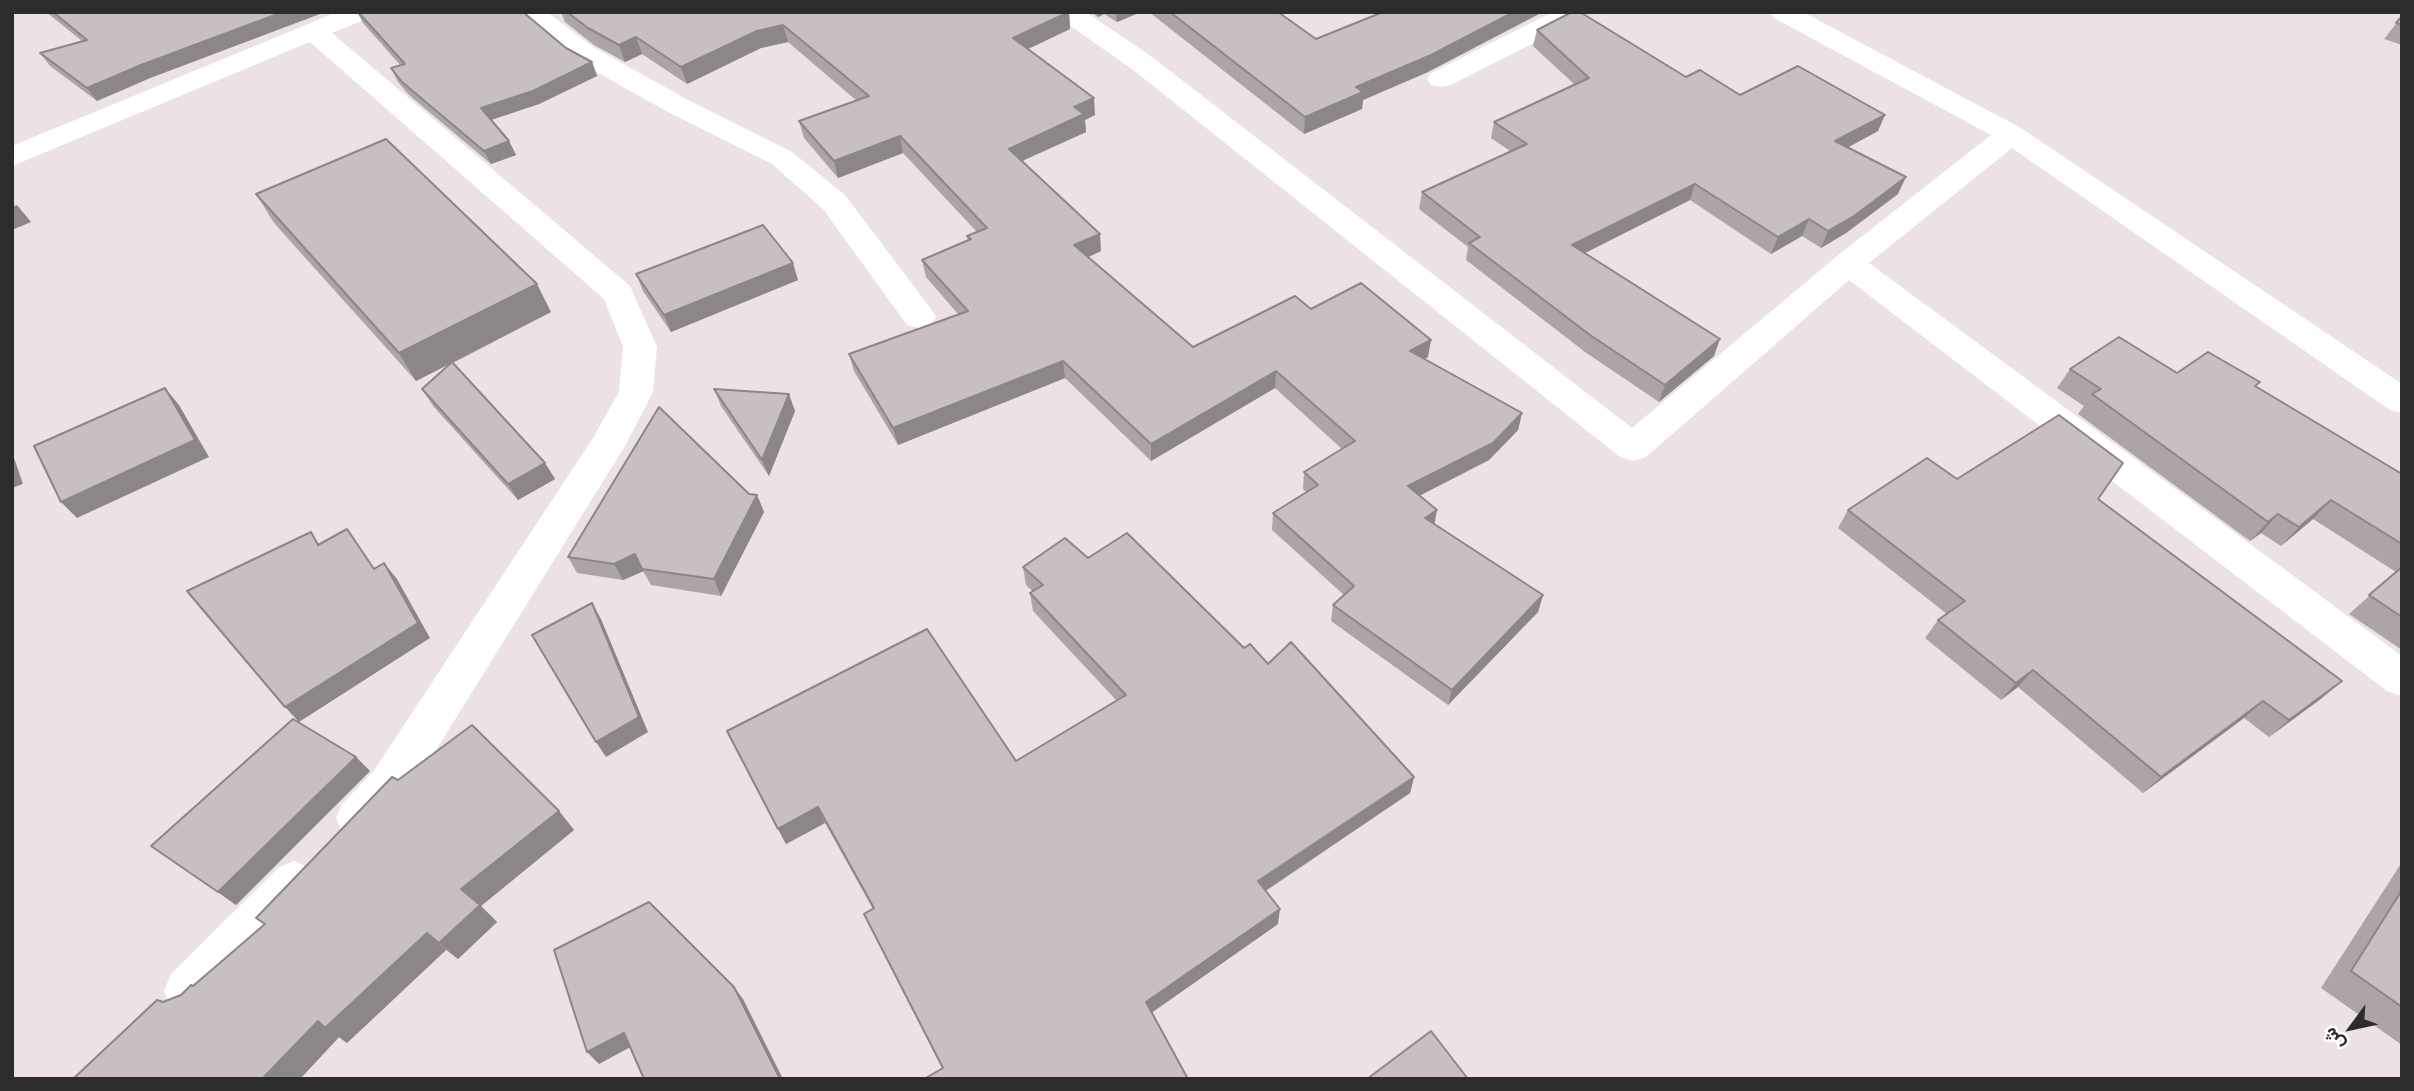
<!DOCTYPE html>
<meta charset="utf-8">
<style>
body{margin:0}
#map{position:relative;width:2414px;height:1091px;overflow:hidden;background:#ece1e7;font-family:"Public Sans",Vazirmatn,sans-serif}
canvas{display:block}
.frame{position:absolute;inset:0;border:14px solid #2c2c2c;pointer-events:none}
.north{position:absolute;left:2316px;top:993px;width:70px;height:70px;-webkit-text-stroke:5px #fff;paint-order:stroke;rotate:237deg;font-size:19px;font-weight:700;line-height:28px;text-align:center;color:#2c2c2c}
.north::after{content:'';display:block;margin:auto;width:24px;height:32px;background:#2c2c2c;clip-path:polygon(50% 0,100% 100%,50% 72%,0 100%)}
</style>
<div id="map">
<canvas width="2414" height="1091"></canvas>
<div class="frame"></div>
<div class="north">ش</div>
</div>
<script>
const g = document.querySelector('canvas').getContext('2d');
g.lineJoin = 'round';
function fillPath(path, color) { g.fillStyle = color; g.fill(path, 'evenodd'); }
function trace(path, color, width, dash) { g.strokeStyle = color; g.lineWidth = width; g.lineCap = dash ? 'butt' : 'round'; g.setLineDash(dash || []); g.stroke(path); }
const minor = new Path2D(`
 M337,12H373L369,18L332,33L630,286L657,347L653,392L625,446L405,800L374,832L358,838L342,832L336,818L342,804L373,772L593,438L619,392L623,347L604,299L310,42L12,166V146Z
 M517,12H547L593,47L688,100L792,152L845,195L931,309L936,317L931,325L919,328L907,325L823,209L772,164L668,112L573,59Z
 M1055,12H1086L1152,57L1632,428L1837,256L1991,135L1774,18L1770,12H1803L2021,128L2402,384V413L2390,410L2012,148L1869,263L2402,656V696L2387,691L1849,280L1646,457L1633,461L1620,457L1132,69L1059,18Z
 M1553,12H1587L1583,18L1451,85L1441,87L1431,85L1427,79L1431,73Z
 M294,861L310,868L317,883L310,898L205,1008L188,1015L171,1008L164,991L171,974L278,868Z`);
const wall = new Path2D(`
 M46,12H325L150,78L97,101L50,66L40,53L82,41Z
 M357,12H523L566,48L592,62L597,76L539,104L491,120L509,141L516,155L491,164L409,95L398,82L391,68L400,65L363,23Z
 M561,12H1069L1070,29L1028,49L1095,115L1085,120L1086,132L1022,161L1101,251L1088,257L1193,347L1311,309L1428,357L1424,359L1522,413L1518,430L1489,460L1419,496L1434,524L1543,595L1538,612L1448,705L1331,621L1333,605L1344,595L1272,530L1273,513L1306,492L1303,489L1304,472L1342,449L1275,388L1151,461L1065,378L898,445L854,371L849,354L958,314L926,277L922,260L968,241L967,236L977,232L903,153L838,178L804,138L799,121L857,101L788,42L761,48L687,84L642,54L625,62L594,45L565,22Z
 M1091,12H1141L1117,22L1104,14L1098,17Z
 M1149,12H1278L1316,39L1428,72L1363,100L1362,109L1304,134Z
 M2402,16V45L2384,39Z
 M1537,30L1740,95L1878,131L1847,148L1898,194L1846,233L1821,248L1802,236L1771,254L1690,200L1585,253L1714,356L1659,402L1585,352L1466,260L1468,247L1419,209L1422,192L1510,151L1491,138L1494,122L1574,84L1533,46Z
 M256,194L551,312L453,363L545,463L555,479L518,500L433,406L422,389L451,363L416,381L274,223Z
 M636,274L798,280L671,332L643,291Z
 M2070,369L2177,373L2256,386L2402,474V650L2349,614L2396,572L2313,519L2281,546L2261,533L2250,541L2078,414L2084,406L2057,388Z
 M714,389L795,411L769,476L721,406Z
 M1957,479L2098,499L2322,698L2269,737L2244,718L2143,793L2018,687L2001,700L1925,638L1938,620L1947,614L1838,528L1848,510Z
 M749,494L757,495L764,512L721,596L651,585L643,571L623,580L577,573L568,557Z
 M1088,558L1268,664L1414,777L1410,793L1266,891L1278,924L1151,1013L942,1068L864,914L873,909L825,823L786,844L727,731L1016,761L1116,700L1033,611L1030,593L1033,592L1026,585L1023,567Z
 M356,757L370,771L236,905L151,846Z
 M398,780L559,811L574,830L481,906L497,922L458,959L446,950L347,1043L339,1037L300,1079H73L163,1002L181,995L193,986L265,924Z
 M2402,862V1045L2321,988Z`);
const shadedWall = new Path2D(`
 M283,12H325L150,78L97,101L87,88L141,65Z
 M1069,12L1070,29L1015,55L1013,38Z
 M1097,12H1104V14L1098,17Z
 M1116,12H1141L1117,22Z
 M1514,12H1543L1428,72L1363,100L1362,109L1304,134L1305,117L1356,87Z
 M783,25L788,42L761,48L687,84L681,67L757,31Z
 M636,37L642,54L625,62L619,45Z
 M592,62L597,76L539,104L488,121L481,108Z
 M1094,98L1095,115L1085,120L1086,132L1011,166L1009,149L1074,107Z
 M1885,115L1878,131L1828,158L1835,141Z
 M900,136L903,153L838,178L834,161Z
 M509,141L516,155L491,164L484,151Z
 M1906,177L1898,194L1846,233L1821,248L1828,231Z
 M1695,184L1690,200L1567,262L1572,245Z
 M17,205L31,222L12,230V207Z
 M1809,219L1802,236L1771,254L1778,237Z
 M1100,234L1101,251L1076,263L1074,245Z
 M793,263L798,280L671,332L664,315Z
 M537,284L551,312L416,381L399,353Z
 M1720,339L1714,356L1659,402L1665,385Z
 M1431,340L1428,357L1408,368L1410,351Z
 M1063,361L1065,378L898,445L893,428Z
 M1276,371L1275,388L1151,461V444Z
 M165,388L179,405L209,457L77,518L61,502Z
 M789,394L795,411L769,476L762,460Z
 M1522,413L1518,430L1489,460L1405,503L1408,486Z
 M12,452L23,484L12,488Z
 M545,463L555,479L518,500L508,484Z
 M757,495L764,512L721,596L714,579Z
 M2331,500L2313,519L2281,546L2299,527Z
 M1437,510L1434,527L1425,518Z
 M2278,514L2261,533L2250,541L2268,522Z
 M635,554L644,571L623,580L614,564Z
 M384,563L397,579L430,638L299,722L285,707Z
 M1543,595L1538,612L1448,705L1452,690Z
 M592,603L601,619L648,732L606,757L596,742Z
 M2033,670L2018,687L2001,700L2016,683Z
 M2342,681L2322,698L2269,737L2289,720Z
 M2263,701L2244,718L2143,793L2161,777Z
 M356,757L370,771L236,905L218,892Z
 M1414,777L1410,793L1257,896L1258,881Z
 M818,807L825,823L786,844L778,829Z
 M559,811L574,830L481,906L497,922L458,959L439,943L461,889Z
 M1280,909L1278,924L1147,1016L1146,1002Z
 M427,933L446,950L347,1043L339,1037L300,1079H262L318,1021Z
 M734,987L743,999L783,1079H780Z
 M624,1033L636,1044L599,1064L587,1052Z`);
const building = new Path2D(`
 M53,12H283L141,65L87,88L40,53L87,40Z
 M358,12H523L566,48L592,62L533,91L481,108L509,141L484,151L402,82L391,68L405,64Z
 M567,12H1069L1013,38L1094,98L1074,107L1084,114L1009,149L1100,234L1074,245L1193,347L1295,296L1311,309L1361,283L1431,340L1410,351L1522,413L1493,443L1408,486L1437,510L1425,518L1543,595L1452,690L1333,605L1354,586L1273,513L1318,485L1304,472L1355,441L1276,371L1151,444L1063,361L893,428L849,354L968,311L922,260L971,239L967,236L987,228L900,136L834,161L799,121L869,96L783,25L757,31L681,67L636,37L619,45L588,28Z
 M1170,12H1278L1316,39L1383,12H1514L1431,55L1356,87L1363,92L1305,117Z
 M1572,12H1580L1686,77L1700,70L1740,95L1798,66L1885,115L1835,141L1906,177L1854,216L1828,231L1809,219L1778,237L1695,184L1572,245L1720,339L1665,385L1590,335L1469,243L1480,237L1422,192L1527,144L1494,122L1589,78L1537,30Z
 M2402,16V25L2396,23Z
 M386,139L537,284L399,353L256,194Z
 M763,225L793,263L664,315L636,274Z
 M2119,337L2177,373L2208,352L2260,382L2255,386L2402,474V544L2331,500L2299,527L2278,514L2268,522L2092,394L2101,389L2070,369Z
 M452,362L545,463L508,484L422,389Z
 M165,388L195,440L61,502L34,446Z
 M714,389L789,394L762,460Z
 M659,407L749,494L757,495L714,579L642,569L635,554L614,564L568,557Z
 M2059,415L2123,463L2098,499L2342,681L2289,720L2263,701L2161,777L2033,670L2016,683L1938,620L1965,601L1848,510L1927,458L1957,479Z
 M347,529L374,569L384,563L418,623L285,707L187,591L311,532L318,545Z
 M1127,533L1244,648L1250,644L1268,664L1291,642L1414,777L1258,881L1280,909L1146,1002L1188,1079H924L943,1068L864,914L874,908L818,807L778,829L727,731L927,629L1016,761L1126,695L1030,593L1043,585L1023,567L1065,538L1088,558Z
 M2402,567V617L2369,595Z
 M592,603L639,717L596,742L532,635Z
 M293,719L356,757L218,892L151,846Z
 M472,725L559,811L461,889L480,905L439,943L427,933L325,1028L318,1021L262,1079H73L157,1000L163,1002L181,995L191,985L193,986L265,924L256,918L392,777L398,780Z
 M2402,890V1007L2351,971Z
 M649,902L734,987L780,1079H644L624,1033L587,1052L554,950Z
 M1431,1031L1468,1079H1367Z`);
fillPath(minor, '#fff');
fillPath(wall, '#aca4a8');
fillPath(shadedWall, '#8c8688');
fillPath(building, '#c8bfc3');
trace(building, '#8c8688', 2);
</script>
